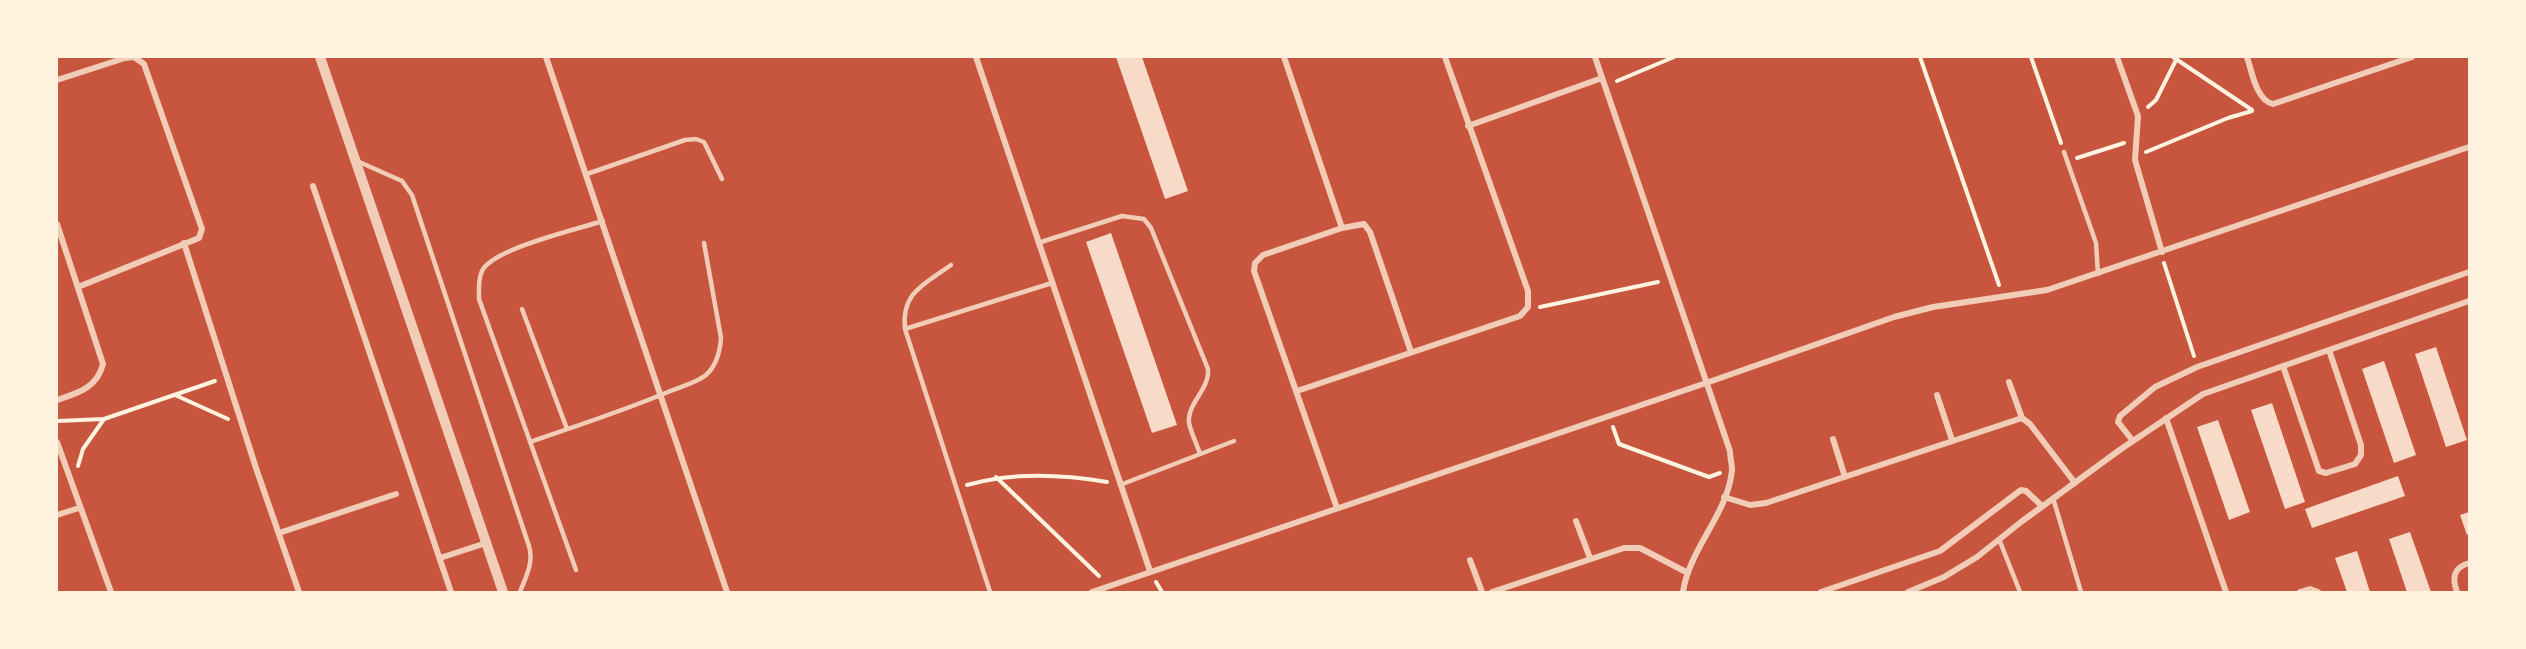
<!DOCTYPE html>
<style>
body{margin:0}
#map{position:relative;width:2526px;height:649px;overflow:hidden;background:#c8553d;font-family:"Playfair Display",serif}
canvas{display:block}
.frame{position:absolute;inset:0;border:58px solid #fff3e0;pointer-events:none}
</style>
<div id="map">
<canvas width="2526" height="649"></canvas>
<div class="frame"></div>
</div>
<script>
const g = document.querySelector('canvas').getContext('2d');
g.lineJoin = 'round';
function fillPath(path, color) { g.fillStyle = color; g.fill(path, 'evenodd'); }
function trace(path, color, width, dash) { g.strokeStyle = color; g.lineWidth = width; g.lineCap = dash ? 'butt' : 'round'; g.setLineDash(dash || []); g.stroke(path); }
const building = new Path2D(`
 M1116,57H1142L1188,191L1165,199Z
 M1111,233L1177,425L1152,433L1086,242Z
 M2436,347L2467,440L2446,447L2415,354Z
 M2384,361L2416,455L2394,463L2362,369Z
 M2272,403L2305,502L2285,509L2251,410Z
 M2218,420L2250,512L2229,520L2197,427Z
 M2398,476L2405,496L2312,528L2305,509Z
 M2469,512V534L2467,535L2460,515Z
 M2410,532L2431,592H2407L2389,539Z
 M2357,551L2370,592H2347L2335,558Z`);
const path = new Path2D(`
 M1920,57L1999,285
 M2031,57L2061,143
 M2173,57L2252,110
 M1617,81L1674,57
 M2148,107L2156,100L2177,58
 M2146,152L2228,118L2252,111
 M2077,158L2124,143
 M2164,263L2194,356
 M1540,307L1658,282
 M175,395L228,419
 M57,421L104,419L215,381
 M1613,427L1619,444L1709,477L1720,473
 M78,466L83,449L104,419
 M996,477L1099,576
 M967,485C1012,472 1061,474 1107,482
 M1156,582L1162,592`);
const service = new Path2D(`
 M2064,152L2096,243L2098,274
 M357,161L402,181L412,195L529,546C534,563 526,576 520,592
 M587,174L685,140L696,139L704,142L722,179
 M1038,243L1122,216L1144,219L1151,228L1208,369C1210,389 1187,403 1189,423C1191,433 1197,444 1200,454
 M951,265C925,284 901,292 905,329L990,592
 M522,309L567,429
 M905,329L1052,283
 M530,442C576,426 623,411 668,392C680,387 696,383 706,375C717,365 720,352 721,338L704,243
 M1120,485L1234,441
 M2053,498L2081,592
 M1999,539L2020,592
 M576,570L479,299C479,290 478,279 482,271C492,249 578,229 603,221`);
const minor = new Path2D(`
 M546,57L727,592
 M976,57L1150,571
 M1284,57L1342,228
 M1595,57L1730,451C1730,457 1732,464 1732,470C1728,514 1689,549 1683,592
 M2117,57L2138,116L2135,160L2162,252
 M2247,57C2252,72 2256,100 2273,104L2412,57
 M57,80L125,58L134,57L144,64L202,229L199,238L78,287
 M1468,126L1602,78
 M313,186L451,592
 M57,224L103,364C97,388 78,393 57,400
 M184,243L256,468L299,592
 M2283,366L2319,471L2326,473L2355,464L2361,455V445L2329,350
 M2009,382L2022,418L2030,424L2075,483
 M1297,391L1520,316L1528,307V291L1445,57
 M1937,395L1952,440
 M2166,418L2226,592
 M1833,439L1845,477
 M2133,441L2118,422L2120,416L2155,387L2197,367L2469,272
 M57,442L111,592
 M1724,497L1750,505L1766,503L2022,418
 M1337,508L1254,271L1255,263L1263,255L1342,228L1364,224L1370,232L1411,352
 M57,515L79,508
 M1576,521L1590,558
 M279,533L396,494
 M440,558L486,543
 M1470,560L1482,592
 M1092,592L1706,383L1894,317L1933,307L2047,290L2469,147
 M1492,592L1624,548H1640L1688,573
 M1821,592L1940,551L2021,490L2026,491L2042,506
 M1908,592L1944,577L1977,557L2021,522L2121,449L2203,394L2469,301
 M2300,592L2310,589L2318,592
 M2457,592C2452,578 2453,568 2469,563`);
const tertiary = new Path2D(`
 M320,57L503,592`);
fillPath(building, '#f7dbc8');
trace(path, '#fff3e0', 4);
trace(service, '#f1ccb7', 4.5);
trace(minor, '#f1ccb7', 6);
trace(tertiary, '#f1ccb7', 10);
</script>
